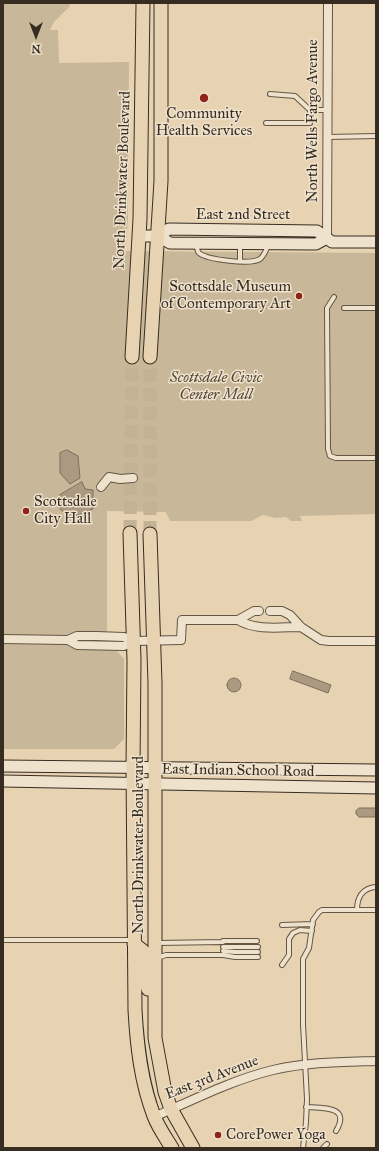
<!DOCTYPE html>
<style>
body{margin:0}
#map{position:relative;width:379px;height:1151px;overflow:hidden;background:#e7d3b2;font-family:"IM FELL Great Primer",serif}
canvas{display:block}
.frame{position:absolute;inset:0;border:4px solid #372c21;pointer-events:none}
.north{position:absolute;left:16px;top:16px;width:40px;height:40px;-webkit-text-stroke:3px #efe2cd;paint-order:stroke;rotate:180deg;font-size:11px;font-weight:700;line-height:16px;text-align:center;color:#372c21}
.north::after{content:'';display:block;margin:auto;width:14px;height:18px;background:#372c21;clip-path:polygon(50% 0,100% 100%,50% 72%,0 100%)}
</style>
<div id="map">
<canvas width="379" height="1151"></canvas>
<div class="frame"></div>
<div class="north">N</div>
</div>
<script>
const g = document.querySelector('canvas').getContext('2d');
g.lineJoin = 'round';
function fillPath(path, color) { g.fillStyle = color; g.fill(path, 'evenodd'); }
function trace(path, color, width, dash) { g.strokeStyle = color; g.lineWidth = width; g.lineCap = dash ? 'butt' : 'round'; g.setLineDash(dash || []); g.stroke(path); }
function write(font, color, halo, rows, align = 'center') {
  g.font = font + ' "IM FELL Great Primer",serif'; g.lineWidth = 3; g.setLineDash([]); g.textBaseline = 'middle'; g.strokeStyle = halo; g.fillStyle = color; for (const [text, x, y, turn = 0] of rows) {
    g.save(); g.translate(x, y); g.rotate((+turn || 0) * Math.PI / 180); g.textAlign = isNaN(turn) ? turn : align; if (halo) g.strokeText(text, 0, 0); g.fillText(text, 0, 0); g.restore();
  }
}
const green = new Path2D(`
 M3,3H69L70,6L54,22L50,30H58L59,63L129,62L128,220L125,251L376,253V514L300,516L302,521H291L286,517L275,518L263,515L251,521H170L166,512L107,511V648L115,649L124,659V739L114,749H3Z`);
const water = new Path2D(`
 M67,450L78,456L80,478L70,484L60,473V453Z
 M82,482L85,489L93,490V509L71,518L60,509V495Z
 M293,671L331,685L328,693L290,679Z
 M227 685a7 7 0 1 1 14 0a7 7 0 1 1-14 0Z
 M359,808H376V817H359L356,814V811Z`);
const primaryTunnel = new Path2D(`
 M130,533L132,357
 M150,534V357`);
const lane = new Path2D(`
 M270,94L295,96L310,110H327
 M266,123H310V110
 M328,137L376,136
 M196,244C197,247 197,251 199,253C208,260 251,265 260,259C264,256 266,250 268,246
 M240,244V261
 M334,297L327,308L328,449L330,456L336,458H376
 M344,308H376
 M357,910C357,898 362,888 376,887
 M282,925L313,924
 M3,940H133
 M223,941H257
 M157,943L223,942
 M223,947H258
 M223,951L235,952H258
 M157,958L166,955H223L235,957H258
 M282,965L289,955V939L293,933L300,930L312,931
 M306,1107C323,1108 351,1106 336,1131
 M303,1148L306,1122L307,1099L303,1024V959L309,948L313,920L319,912L322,910H376
 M323,1148L327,1144`);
const street = new Path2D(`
 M327,238L328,3
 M101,487L109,477L120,479L133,478
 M270,611H282L290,615L301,627L321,640L329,641H376
 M238,620L254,611H259
 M3,639L68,640L77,645L124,646L134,641L181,640L182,620H238C256,631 281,627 301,627
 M68,640L77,636H96L124,637L134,641
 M154,1117C193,1100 232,1080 273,1070C307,1062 342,1062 376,1061`);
const secondary = new Path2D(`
 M139,236H158L170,243L316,244L327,238
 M158,236L169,229L317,231L332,242H376
 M3,766L376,770
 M3,781L376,788`);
const primary = new Path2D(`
 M132,357L140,219L143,3
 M150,357L161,181V3
 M130,533L134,660L133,767L135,1010C137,1046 141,1082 154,1116C158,1127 166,1138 172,1148
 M150,534L155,683V1038L165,1092L171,1109L193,1148
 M134,944L143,951L148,989`);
const markers = [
 [204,98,5,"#8f2418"],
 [299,296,4,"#8f2418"],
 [26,511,4,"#8f2418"],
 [218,1135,4,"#8f2418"]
];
const poiNames = [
 ["Community",204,114,"center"],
 ["Health Services",204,131,"center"],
 ["Scottsdale Museum",291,287,"right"],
 ["of Contemporary Art",291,304,"right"],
 ["Scottsdale",34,502],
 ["City Hall",34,519],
 ["CorePower Yoga",226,1135]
];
const streetNames = [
 ["North Wells Fargo Avenue",313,121,-90],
 ["North Drinkwater Boulevard",123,180,-88],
 ["East 2nd Street",243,215],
 ["East Indian School Road",238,771,1],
 ["North Drinkwater Boulevard",139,845,-90],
 ["East 3rd Avenue",212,1078,-21]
];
const parkNames = [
 ["Scottsdale Civic",216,378],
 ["Center Mall",216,395]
];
fillPath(green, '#c9b799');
fillPath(water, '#ab9a81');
trace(water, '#7d6e5b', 1);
trace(primaryTunnel, '#c4b295', 13, [13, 6]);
trace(lane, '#635645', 6);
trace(street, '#635645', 10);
trace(secondary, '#372c21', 13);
trace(primary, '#372c21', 15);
trace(lane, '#efe2cd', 4);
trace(street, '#efe2cd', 8);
trace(secondary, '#efe2cd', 11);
trace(primary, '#e7d3b2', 13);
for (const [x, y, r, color] of markers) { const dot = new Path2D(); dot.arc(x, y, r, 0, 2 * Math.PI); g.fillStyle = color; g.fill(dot); trace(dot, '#efe2cd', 1.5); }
write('15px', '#372c21', '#efe2cd', poiNames, 'left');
write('15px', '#372c21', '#efe2cd', streetNames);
write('italic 15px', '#544839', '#efe2cd', parkNames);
</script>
